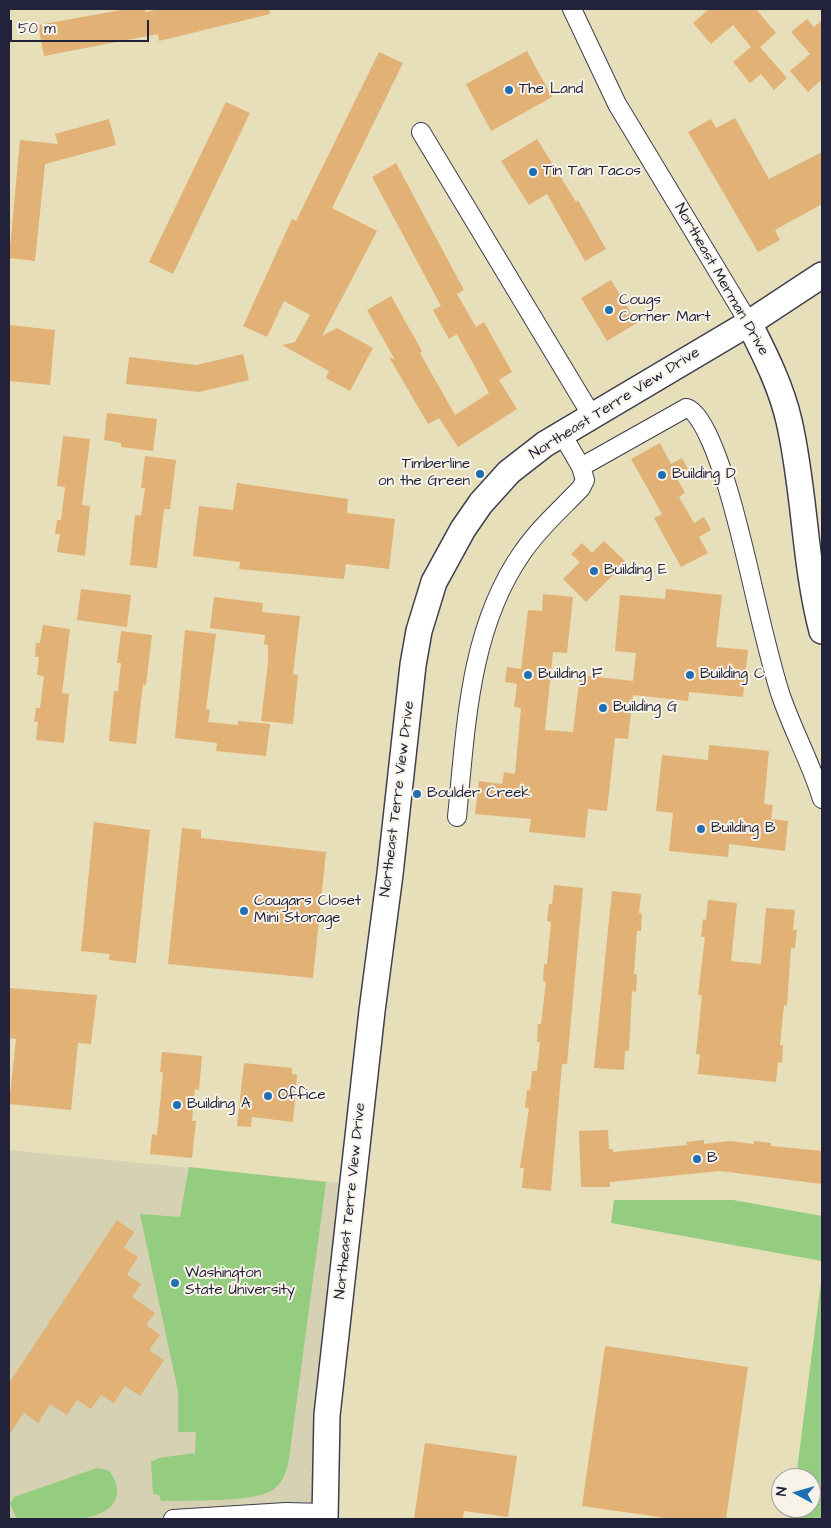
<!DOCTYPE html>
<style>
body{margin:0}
#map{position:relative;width:831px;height:1528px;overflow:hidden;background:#e6dfba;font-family:"Architects Daughter",sans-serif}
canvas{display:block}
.frame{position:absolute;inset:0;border:10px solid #22223b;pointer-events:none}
.north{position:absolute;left:771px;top:1468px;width:50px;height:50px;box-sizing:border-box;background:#f7f3e8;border:1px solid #a29fa3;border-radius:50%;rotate:276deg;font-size:14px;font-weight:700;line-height:20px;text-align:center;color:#22223b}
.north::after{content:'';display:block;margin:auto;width:18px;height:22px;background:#1f6fb2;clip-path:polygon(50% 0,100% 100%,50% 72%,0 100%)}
.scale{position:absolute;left:10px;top:20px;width:139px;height:22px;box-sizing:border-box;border:2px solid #22223b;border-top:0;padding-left:6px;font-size:15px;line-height:18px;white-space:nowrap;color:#22223b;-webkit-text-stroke:4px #f7f3e8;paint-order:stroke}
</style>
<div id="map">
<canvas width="831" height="1528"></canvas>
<div class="frame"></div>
<div class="north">N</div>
<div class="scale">50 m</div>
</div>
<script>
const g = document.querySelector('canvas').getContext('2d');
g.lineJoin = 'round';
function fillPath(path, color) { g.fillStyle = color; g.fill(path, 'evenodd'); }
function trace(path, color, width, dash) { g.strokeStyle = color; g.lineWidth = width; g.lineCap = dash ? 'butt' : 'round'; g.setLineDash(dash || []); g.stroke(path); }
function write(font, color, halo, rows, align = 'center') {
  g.font = font + ' "Architects Daughter",sans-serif'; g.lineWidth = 4; g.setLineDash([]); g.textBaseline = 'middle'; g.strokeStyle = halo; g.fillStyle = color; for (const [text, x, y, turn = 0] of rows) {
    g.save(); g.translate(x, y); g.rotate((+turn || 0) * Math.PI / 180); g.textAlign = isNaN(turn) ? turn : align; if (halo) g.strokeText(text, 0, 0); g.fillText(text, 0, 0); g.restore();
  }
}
const built = new Path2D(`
 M9,1150L353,1184L325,1519H9Z`);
const green = new Path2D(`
 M189,1167L326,1182L289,1459C287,1470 283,1483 273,1490C253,1503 187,1500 161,1501L159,1495L153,1494L151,1462L159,1458L195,1453L196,1432H178V1391L140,1214L180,1217Z
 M614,1200H733L822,1216V1261L611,1223Z
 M822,1274V1519H790L792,1508H811V1478H796Z
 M97,1468L108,1470C114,1476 118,1486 117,1494C112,1528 42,1519 17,1519L10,1504L14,1497Z`);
const building = new Path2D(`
 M127,9H145L146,12L161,9H269L270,14L159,41L158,34L44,56L38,25Z
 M709,9H756L776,33L760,47L787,78L774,90L761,74L750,83L733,62L751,47L733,25L711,44L693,23Z
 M807,19L814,27L822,20V79L808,92L790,71L810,54L791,32Z
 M527,51L552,97L491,131L466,84Z
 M379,52L403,63L332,208L377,231L322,336L337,328L373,348L350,391L326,378L329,371L282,345L295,342L310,315L284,301L267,337L243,326L292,219L296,221Z
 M226,102L250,113L173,274L149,262Z
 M735,118L769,179L822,152V204L775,230L780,240L758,252L688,132L711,119L716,128Z
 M109,119L116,145L45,164L35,261L9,258L20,140L58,144L55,134Z
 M537,139L576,202L578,200L606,249L585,261L547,194L529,205L501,161Z
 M396,163L464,290L457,294L476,327L484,322L512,372L499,380L517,409L458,447L439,418L428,424L389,357L395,360L367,310L391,296L422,351L420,353L455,415L489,393L457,334L449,339L433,310L441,306L372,177Z
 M611,280L637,323L607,341L581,298Z
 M9,325L55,330L50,385L9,381Z
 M243,354L249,380L199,392L126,384L129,357L197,365Z
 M107,413L157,419L153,451L121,447V443L104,440Z
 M63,436L90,439L82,505L90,506L85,556L57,552L60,534H55L57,520H61L65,487L57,486Z
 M660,443L671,464L682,458L689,471L677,478L685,493L679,497L694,523L704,517L711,530L699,537L708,553L681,567L654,518L662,514L631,459Z
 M145,456L176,460L170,509H164L157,568L130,565L135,515L141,516L145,488H141Z
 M237,483L348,499L347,513L395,519L389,569L346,564L344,579L239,569L240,562L193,556L199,506L233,510Z
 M604,541L626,562L586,602L563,579L580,562L571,554L582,543L592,553Z
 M81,589L131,595L127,627L77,620Z
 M666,589L722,595L716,647L748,650L743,697L689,692L688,701L633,695L628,739L615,738L607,811L588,809L585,838L529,832L531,819L475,814L479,781L502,784L504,772L515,774L521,708L514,707L517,684L505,682L507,667L521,669L528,610L542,611L543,594L573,597L567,653L553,652L545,730L573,732L580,675L633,681L636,653L615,651L620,595L665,599Z
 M214,597L263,603L262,612L300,616L293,674L298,675L293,724L261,721L268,663V645L264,644L265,635L210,628Z
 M43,625L70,629L62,693L69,694L64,743L36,740L38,722H34L36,708H40L44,676L37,675L39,657H35L36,643H40Z
 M185,630L216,634L206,709L210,710L208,722L238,725V721L270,724L266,756L216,751L217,743L175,738Z
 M121,631L152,635L146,685L143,684L136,744L109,741L114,691H118L121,663H117Z
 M709,745L769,751L764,804L773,805L771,819L788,821L785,851L729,844L728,857L669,851L673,813L656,811L662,755L708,760Z
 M94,822L150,830L136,963L109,960L110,954L81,951Z
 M182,828L201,830V838L326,852L313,978L168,964Z
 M554,885L583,888L567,1064H562L551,1191L522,1188L524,1168H520L529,1108H525L527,1090H530L532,1071H537L540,1042H537L538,1024H541L546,982H543L544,964H547L551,922L547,921L549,904H552Z
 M612,891L641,894L639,913L642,914L641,931H637L634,974H637L636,992L632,991L629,1051H625L624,1070L594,1068Z
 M708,900L737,903L731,961L761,964L766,908L795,910L793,930H797L795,948H791L787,1006L784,1005L780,1045H783L782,1063L778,1062L776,1082L698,1074L700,1054H696L702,995H698L705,937H701L703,919L706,920Z
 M9,988L97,995L91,1044L78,1043L71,1110L9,1104L16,1039L9,1038Z
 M162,1052L202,1056L199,1090L195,1089L192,1121H196L192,1158L150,1154L152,1134L157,1135L163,1073L160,1072Z
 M244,1063L292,1068V1074L297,1075L293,1122L252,1117L251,1127L237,1126Z
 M608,1130L609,1149H613V1152L687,1145L686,1142L704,1140V1144L730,1141L754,1144V1141L771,1143V1146L822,1151V1184L720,1171L610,1182V1187H581L579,1131Z
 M117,1220L134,1232L124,1248L138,1257L127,1275L141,1284L132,1297L155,1313L146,1325L160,1335L149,1350L164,1360L140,1396L125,1386L114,1403L101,1395L91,1409L77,1400L67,1415L50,1404L38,1423L24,1413L9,1435V1383Z
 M605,1346L748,1367L726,1519H673L582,1506Z
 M425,1443L517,1456L508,1517L464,1511L463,1519H414Z`);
const street = new Path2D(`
 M572,9L617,104L749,323
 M421,132L592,416
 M562,434L581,467
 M457,817C466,727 469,629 522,553C539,528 561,509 581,488L585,480L581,467L686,408C703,410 722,470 727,486C748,554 759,625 780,693C792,729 811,763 822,799
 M173,1519L286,1512L325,1513`);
const secondary = new Path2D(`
 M749,323C765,355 781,386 789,421C805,490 804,562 822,631
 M325,1519L327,1415L372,1011L390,874L413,665L419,631L434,582L463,529L481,503L509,472L545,444L749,323L822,275`);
const markers = [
 [509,90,5,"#1f6fb2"],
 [533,172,5,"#1f6fb2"],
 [609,310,5,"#1f6fb2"],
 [480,474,5,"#1f6fb2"],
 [662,475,5,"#1f6fb2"],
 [594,571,5,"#1f6fb2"],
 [528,675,5,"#1f6fb2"],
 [690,675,5,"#1f6fb2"],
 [603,708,5,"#1f6fb2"],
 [417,794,5,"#1f6fb2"],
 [701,829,5,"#1f6fb2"],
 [244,911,5,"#1f6fb2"],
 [268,1096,5,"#1f6fb2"],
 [177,1105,5,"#1f6fb2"],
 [697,1159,5,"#1f6fb2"],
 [175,1283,5,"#1f6fb2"]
];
const poiNames = [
 ["The Land",519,90],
 ["Tin Tan Tacos",543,172],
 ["Cougs",619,301],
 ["Corner Mart",619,318],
 ["Timberline",470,465,"right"],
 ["on the Green",470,482,"right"],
 ["Building D",672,475],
 ["Building E",604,571],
 ["Building F",538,675],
 ["Building C",700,675],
 ["Building G",613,708],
 ["Boulder Creek",427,794],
 ["Building B",711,829],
 ["Cougars Closet",254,902],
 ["Mini Storage",254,919],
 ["Office",278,1096],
 ["Building A",187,1105],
 ["B",707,1159],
 ["Washington",185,1274],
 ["State University",185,1291]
];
const streetNames = [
 ["Northeast Merman Drive",721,280,60],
 ["Northeast Terre View Drive",615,404,-32],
 ["Northeast Terre View Drive",398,799,-83],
 ["Northeast Terre View Drive",351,1201,-84]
];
fillPath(built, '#d6d1b2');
fillPath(green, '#94cd80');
fillPath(building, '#e1b176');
trace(street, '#3f3e4e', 20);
trace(secondary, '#3f3e4e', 28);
trace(street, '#fff', 18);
trace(secondary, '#fff', 25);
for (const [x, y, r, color] of markers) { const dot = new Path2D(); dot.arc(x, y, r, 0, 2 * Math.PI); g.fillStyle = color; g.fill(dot); trace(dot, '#f7f3e8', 2); }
write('15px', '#22223b', '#f7f3e8', poiNames, 'left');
write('15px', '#22223b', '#f7f3e8', streetNames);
</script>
